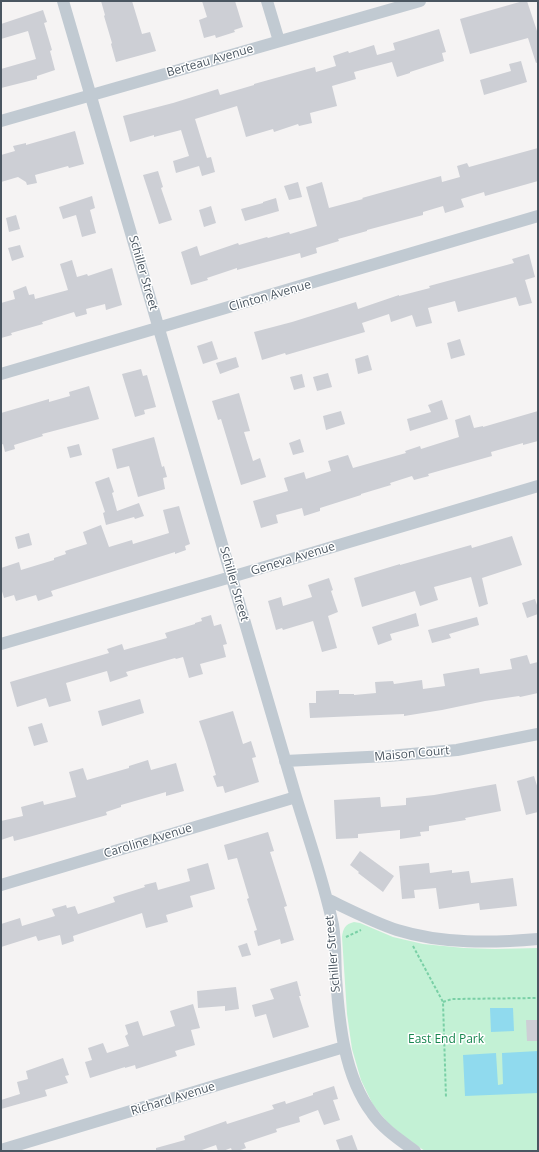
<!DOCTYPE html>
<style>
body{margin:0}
#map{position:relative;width:539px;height:1152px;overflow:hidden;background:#f5f3f3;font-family:"Open Sans",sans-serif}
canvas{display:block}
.frame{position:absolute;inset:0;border:2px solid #4a5661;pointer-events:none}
</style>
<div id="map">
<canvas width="539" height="1152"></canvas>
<div class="frame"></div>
</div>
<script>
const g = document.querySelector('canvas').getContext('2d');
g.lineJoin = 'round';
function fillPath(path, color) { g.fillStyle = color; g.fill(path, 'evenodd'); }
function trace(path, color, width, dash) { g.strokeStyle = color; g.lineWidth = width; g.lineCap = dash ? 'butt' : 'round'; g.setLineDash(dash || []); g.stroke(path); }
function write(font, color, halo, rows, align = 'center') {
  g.font = font + ' "Open Sans",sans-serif'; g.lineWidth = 3; g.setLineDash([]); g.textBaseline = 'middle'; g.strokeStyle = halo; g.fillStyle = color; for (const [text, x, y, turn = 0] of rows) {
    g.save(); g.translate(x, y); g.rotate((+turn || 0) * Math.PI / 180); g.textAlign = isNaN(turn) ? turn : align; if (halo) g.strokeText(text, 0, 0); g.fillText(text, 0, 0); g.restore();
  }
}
const green = new Path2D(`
 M354,922L360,923L393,937L423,944L464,948L495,949L538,948V1151H425L407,1139L388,1123L373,1105L361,1080L352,1049L347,1014L342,937C343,929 345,924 354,922Z`);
const water = new Path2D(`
 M490,1008H513L514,1031L491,1032Z
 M538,1051V1093L465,1096L463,1055L496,1053L498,1085L503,1084L502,1053Z`);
const building = new Path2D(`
 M101,1H132L142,34L150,32L156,51L116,62L111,44L112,43L104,16L105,15Z
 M202,1H235L243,27L234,30L235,32L216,38L215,35L204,38L199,20L207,17Z
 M523,1H527L538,34V62L536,63L528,38L470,54L460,19Z
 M43,10L47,22L44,23L52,50L50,51L55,70L37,76V79L1,88V69L36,59L28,31L1,39V24Z
 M439,29L446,52L442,53L444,61L410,72V73L397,77L392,62L354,72L356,79L332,86L337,106L310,113L312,123L299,126L298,124L274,132L273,129L246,137L237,106L195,119L207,158L211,157L215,172L202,176L199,166L176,173L173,161L189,156L181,130L154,137V135L130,142L123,116L173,103L218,89L220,95L254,85V84L315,67L316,72L336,66L333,56L348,51L349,53L374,45L377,55L395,50L393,43Z
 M521,61L527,82L484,95L480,80L511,71L509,64Z
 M75,131L84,164L69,168L68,166L35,175L37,183L27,185L26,182L18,177L1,182V155L15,151L13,146L26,143V145Z
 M538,148V181L485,196L484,192L461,199L464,207L445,213L443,206L423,212V215L367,230V231L338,239L339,241L316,248L317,253L301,258L300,253L237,270V268L207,278L208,280L191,285L181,252L197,246L200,256L238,243L239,245L267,237L268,238L289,232L290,234L317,226L306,187L322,182L329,208L363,199L362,198L441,176L442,182L460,177L457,166L467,163L469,167Z
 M158,171L163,187L161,188L172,220L159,224L143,175Z
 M298,182L302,197L289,200L284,186Z
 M92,196L95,208L90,210L96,233L82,237L76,215L63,219L59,207Z
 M276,198L279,211L245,221L241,209L263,203V202Z
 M211,206L216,223L204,227L199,210Z
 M16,215L20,229L9,232L6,218Z
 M20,245L24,257L12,261L8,248Z
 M529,254L535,277L525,280L532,303L519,306L516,297L458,312L455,301L428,308L432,323L416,327L412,315L391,322L389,314L362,323L365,332L286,355L285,353L262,360L254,332L292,322L356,302L358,309L399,295V296L430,288L429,286L514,263L512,259Z
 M72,260L77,277L87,274L88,276L112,268L122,305L106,310L105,304L86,309L87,314L76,317L74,312L42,322L43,324L11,333L12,335L1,338V303L15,299L13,291L26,286L29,295L34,294L35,299L68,290L60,264Z
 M460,339L465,355L451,359L447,343Z
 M212,341L218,359L203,364L197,346Z
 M368,355L372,370L358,374L355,359Z
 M236,357L239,367L220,374L216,363Z
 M141,369L143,376L147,375L156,407L144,410L145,414L135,417L122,374Z
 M328,373L332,387L317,391L313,377Z
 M302,374L305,387L294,390L290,377Z
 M89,386L99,419L42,434L43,436L14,445L15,449L5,452L3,444L1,445V413L49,399V402L70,396L69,392Z
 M239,393L250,431L244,432L253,461L260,458L266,477L241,485L221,419L218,420L212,401Z
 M442,400L448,419L410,431L407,419L431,412L428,405Z
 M341,411L345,424L326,430L323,416Z
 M538,411V441L523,445V443L491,452L492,456L428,474L429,476L414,480L412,476L390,483L391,485L361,494V495L320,508V511L304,516L302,508L276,515L278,523L261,528L253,501L288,491L284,478L304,472L306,479L331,471L328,461L348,455L353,468L406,453L405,451L420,446L421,449L459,437L455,420L470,415L474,428L483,426V427Z
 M154,437L162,467L164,466L167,477L163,478L165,489L138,497L129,466L117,469L112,449Z
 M300,439L304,452L293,455L289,443Z
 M79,444L82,455L70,458L67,447Z
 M109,477L114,492L112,493L117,511L139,503L144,516L135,519L134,517L106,525L103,513L105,512L95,482Z
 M179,506L190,544L185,546L186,550L175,554V552L51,591L53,596L38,601L36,595L16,601L14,595L4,598L1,588V568L19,562L21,570L54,560V558L66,554L65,551L87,544L83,532L101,525L109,547L132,540L133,544L169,533L163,510Z
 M29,533L32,545L18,549L15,537Z
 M512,536L522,565L482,578L488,604L479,607L471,577L434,587L438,600L420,606L415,591L362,607L354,578L400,564V565L471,545L472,548Z
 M329,578L333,590L331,591L338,612L328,616L337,648L322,652L313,621L283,630L282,628L276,630L268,601L281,597L283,606L312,597L308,585Z
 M535,599L538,608V614L527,618L522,603Z
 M416,613L419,626L390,634L392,640L378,645L372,627Z
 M211,615L214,626L221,624L227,644L223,645L226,657L200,664L203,674L189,678L183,657L176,659L175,658L126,672L128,676L110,682L107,671L66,683L71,701L49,707L46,698L17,707L10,682L109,653L107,649L122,644L124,650L167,638L165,633L195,624V623L202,621L201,618Z
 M477,617L479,625L449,634L451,638L432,643L428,630Z
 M527,655L530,664L538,662V693L520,697L519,696L485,701L442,710L404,716V714L310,718L309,703H316V691L339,690V694H354V695L376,693L375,682L393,681L394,684L422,680L423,689L445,686L443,674L479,668L480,674L512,669L510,659Z
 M140,699L144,713L102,726L98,711Z
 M233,711L243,744L251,741L256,757L252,758L259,782L225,793L223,786L217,787L213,776L216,775L206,742L199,721Z
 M42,723L48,742L34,746L28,727Z
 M148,760L151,770L176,763L184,791L166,796V792L121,805V807L106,812L107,815L29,837L14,841L13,836L1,840V821L23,816L21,807L43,801L44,805L76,797L69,772L83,768L87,780L129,768V766Z
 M534,776L538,789V812L526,815L517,781Z
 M496,784L501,811L465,818L466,820L429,826V831L420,832L421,836L400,839V830L358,834V838L336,839L334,800L380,797L381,807L406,805V798L434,795Z
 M268,832L274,851L270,852L287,906L284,907L294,940L281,944L280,939L258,946L254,931L257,930L247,899L249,898L237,858L228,860L224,845Z
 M360,851L394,876L383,892L358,873L359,872L350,865Z
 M208,863L215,889L190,896L193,907L166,915L168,922L146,928L142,913L73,936L74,941L62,945L60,935L38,941L36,936L1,947V924L20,918L22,926L55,916L52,909L66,905L67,908L75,906L78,914L115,902L113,897L145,887L144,885L156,882L158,890L190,881L187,869Z
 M429,863L430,873L452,870V873L469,871L471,883L513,878L517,906L480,910L479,903L439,909L436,888L414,890L415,898L402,899L399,866Z
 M247,943L251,955L242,957L238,946Z
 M297,981L301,996H299L309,1027L273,1038L266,1014L255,1017L252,1005L274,999L270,989Z
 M236,987L239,1009L225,1011V1006L198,1008L197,991Z
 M193,1004L200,1028L191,1030L195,1045L175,1051L177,1056L136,1069L135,1065L125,1068V1067L90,1078L85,1062L92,1060L88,1048L103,1043L107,1053L129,1046L125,1036L128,1034L125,1025L138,1021L143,1036L175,1026L170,1011Z
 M526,1020H538V1041H527Z
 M63,1058L69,1075L65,1076L68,1083L45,1090L47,1096L1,1109V1100L20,1094L17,1082L28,1079L26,1071Z
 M334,1086L338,1099L333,1100L340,1120L324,1125L318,1110L299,1117L300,1122L276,1129L277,1132L244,1143L246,1148L238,1151H232L231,1148L223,1151H218L216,1145L199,1151H156V1148L185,1140L184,1136L226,1121L227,1124L274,1109L272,1105L285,1101L286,1104L313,1095V1093Z
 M352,1135L358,1151H340L336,1140Z`);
const path = new Path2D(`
 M346,937L361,930
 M413,946L443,1002L446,1098
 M443,1002L452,999L538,998`);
const minor = new Path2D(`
 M63,1L296,797C309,840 324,882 333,925C336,941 335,961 336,977C339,1022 344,1076 372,1113C383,1129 400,1140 415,1151
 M267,1L279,41
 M1,121L420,1
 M1,374L538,216
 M1,644L231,577L538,486
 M285,761L388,756L457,750L538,734
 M1,885L296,797
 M327,899C350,910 373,922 397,930C442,944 492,943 538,939
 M1,1150L344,1047`);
const streetNames = [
 ["Berteau Avenue",210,61,-16],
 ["Schiller Street",143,273,74],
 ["Clinton Avenue",270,296,-16],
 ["Geneva Avenue",293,559,-17],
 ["Schiller Street",234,584,74],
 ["Maison Court",412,754,-5],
 ["Caroline Avenue",148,841,-17],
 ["Schiller Street",333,954,-95],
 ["Richard Avenue",173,1099,-17]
];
const parkNames = [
 ["East End Park",446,1040]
];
fillPath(green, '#c3f1d5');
fillPath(water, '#90daee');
fillPath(building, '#cdcfd5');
trace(path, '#7ad0a6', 2, [3, 2]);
trace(minor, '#c1cad2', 12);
write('12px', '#4a5661', '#fff', streetNames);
write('12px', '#17864f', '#fff', parkNames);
</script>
